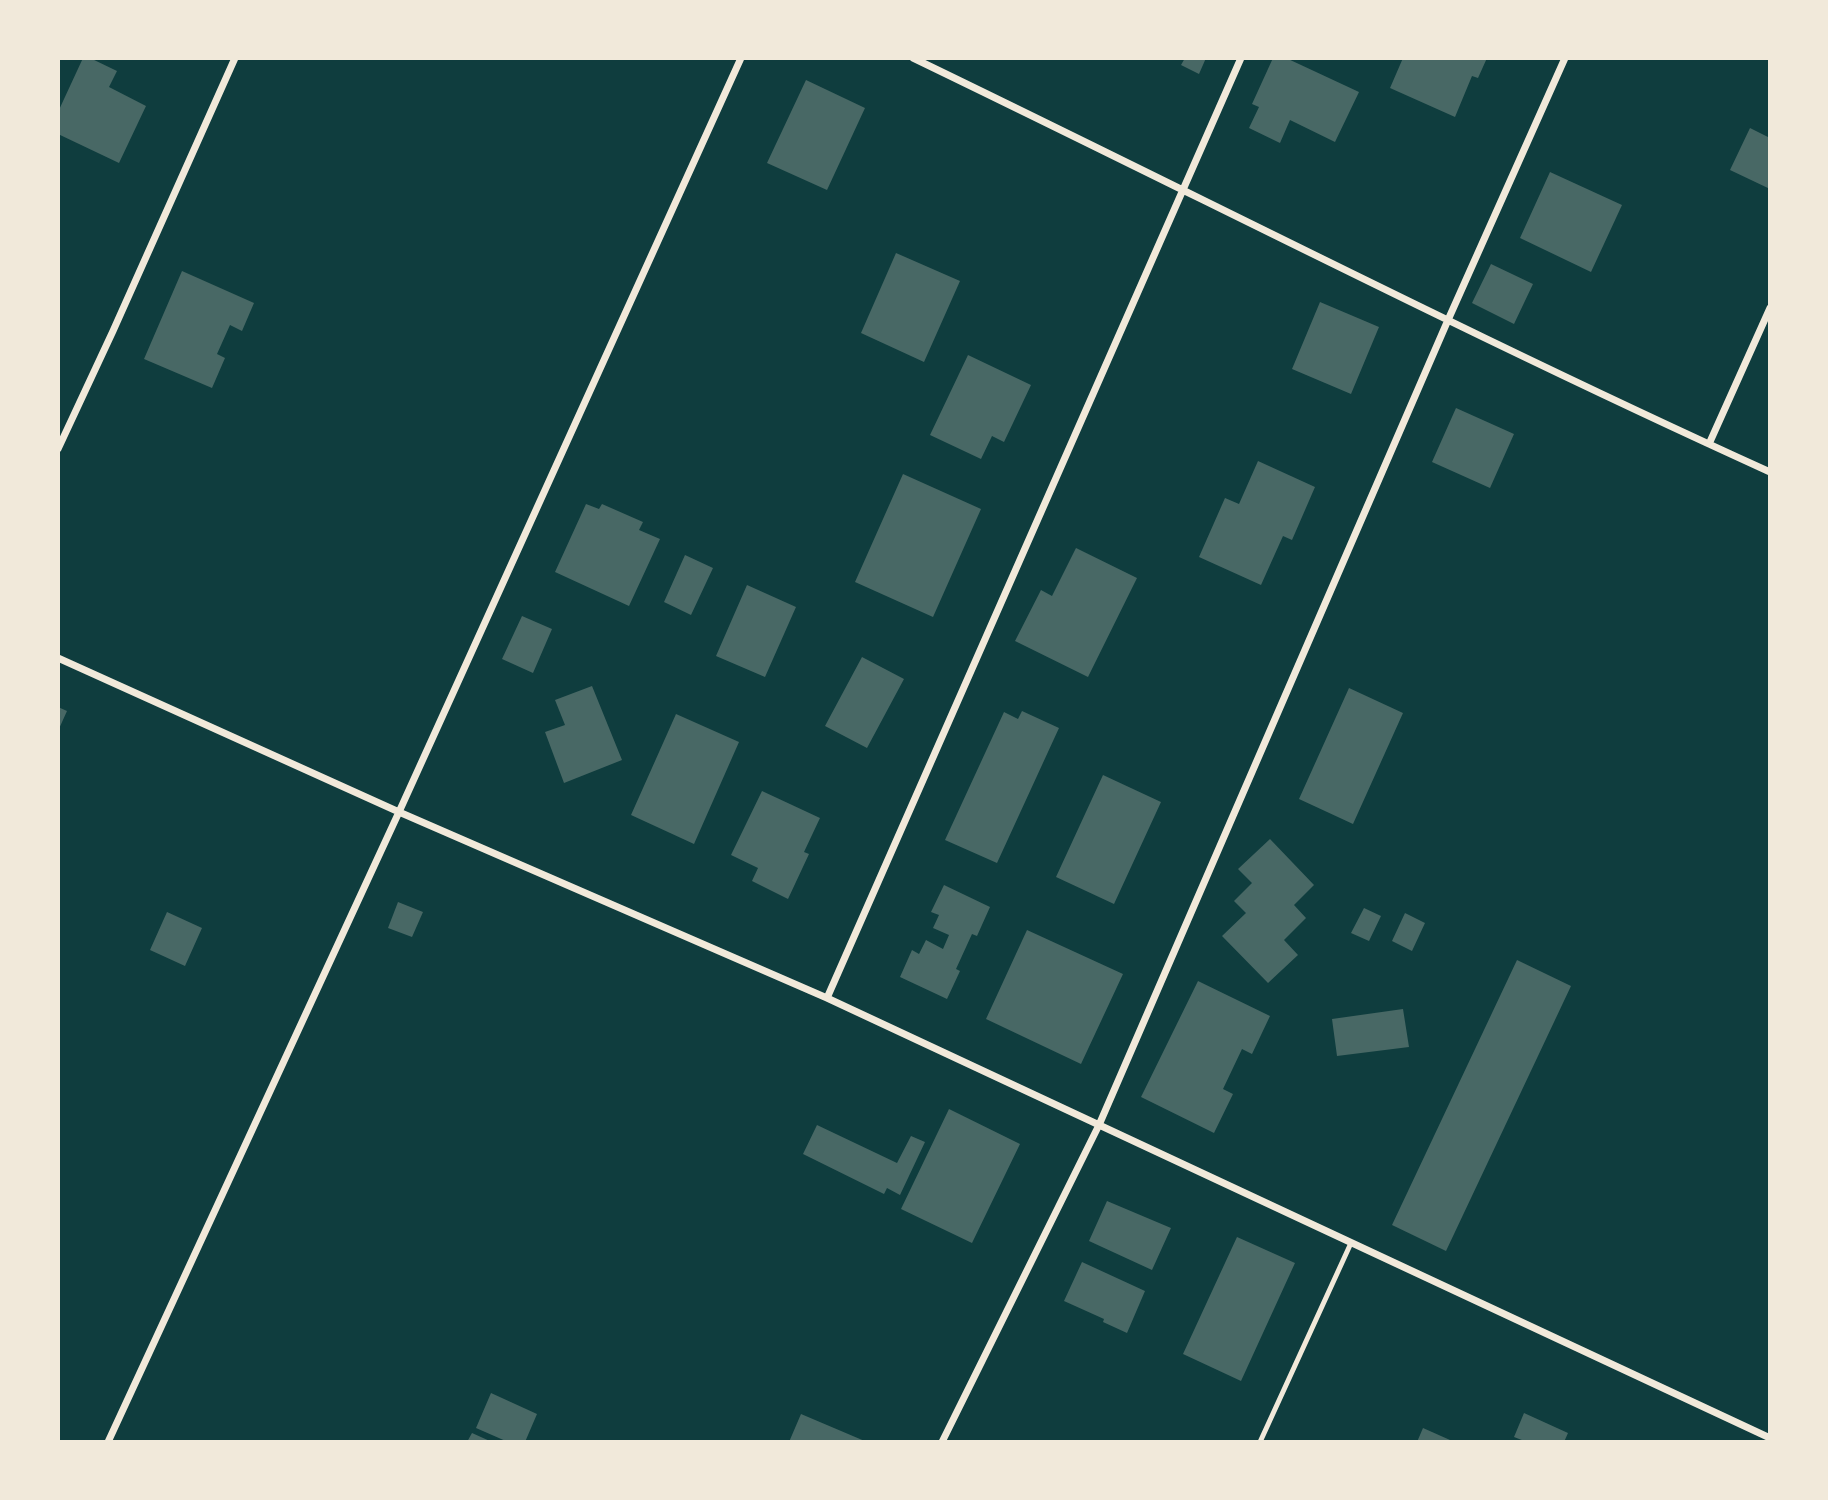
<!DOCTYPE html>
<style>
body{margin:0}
#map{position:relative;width:1828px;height:1500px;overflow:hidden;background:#0f3d3e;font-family:"Alegreya Sans",sans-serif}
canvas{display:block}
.frame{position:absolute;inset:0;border:60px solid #f1e9da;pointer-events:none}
</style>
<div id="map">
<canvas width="1828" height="1500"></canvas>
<div class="frame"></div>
</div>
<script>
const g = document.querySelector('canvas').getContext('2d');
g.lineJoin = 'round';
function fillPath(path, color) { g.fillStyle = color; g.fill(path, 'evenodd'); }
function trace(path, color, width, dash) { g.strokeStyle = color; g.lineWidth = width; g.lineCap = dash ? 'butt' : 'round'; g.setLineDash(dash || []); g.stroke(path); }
const building = new Path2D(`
 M83,58H90L117,71L109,87L146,106L119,163L58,134V112Z
 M1185,58H1206L1199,74L1181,65Z
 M1273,58H1286L1359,92L1335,142L1290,120L1280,143L1249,128L1259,107L1252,104Z
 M1403,58H1487L1478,78L1472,76L1455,117L1390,88Z
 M806,80L865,108L827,190L767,163Z
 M1750,128L1770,138V189L1730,170Z
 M1550,172L1622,205L1591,272L1520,238Z
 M896,253L960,281L924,362L861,333Z
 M1491,264L1533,284L1514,324L1472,303Z
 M182,271L254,303L242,331L230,325L217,354L225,358L212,388L144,359Z
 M1320,302L1379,327L1351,394L1292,369Z
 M968,355L1031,385L1004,442L992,436L981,459L930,435Z
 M1456,408L1514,434L1490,488L1432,462Z
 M1258,461L1315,487L1292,540L1283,536L1261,585L1199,557L1225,498L1239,504Z
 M903,474L981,509L933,617L855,582Z
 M586,504L599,509L602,504L643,522L639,530L660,539L629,606L555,572Z
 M1076,548L1137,578L1088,677L1015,641L1041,590L1052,596Z
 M685,555L713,568L691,615L664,602Z
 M747,585L796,607L765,677L716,656Z
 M522,616L552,629L533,673L502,659Z
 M862,657L904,679L867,748L825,726Z
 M592,686L622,760L564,783L545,732L565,725L555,700Z
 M1349,688L1403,713L1353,824L1299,799Z
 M58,707L67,711L58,731Z
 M1022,711L1059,728L997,863L945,840L1004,712L1018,719Z
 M676,714L739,742L694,844L631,815Z
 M1103,775L1161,802L1114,904L1056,877Z
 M762,791L820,818L804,852L809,854L788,899L752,881L758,868L731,855Z
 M1270,839L1314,885L1294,905L1306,918L1284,940L1298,955L1268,983L1222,936L1246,913L1234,901L1252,883L1238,869Z
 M944,885L990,907L977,936L972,934L956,969L960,971L947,999L900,977L912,950L919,954L926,940L943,949L949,935L933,928L939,915L931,912Z
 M398,902L423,912L412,937L388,928Z
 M1364,908L1381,916L1369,941L1351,933Z
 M167,912L202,928L185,966L150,950Z
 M1405,913L1425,923L1412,951L1392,941Z
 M1027,930L1123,974L1081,1064L986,1019Z
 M1517,960L1571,986L1446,1251L1392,1225Z
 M1198,981L1270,1016L1252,1054L1242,1049L1223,1089L1233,1094L1214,1133L1141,1097Z
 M1403,1009L1409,1047L1337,1056L1332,1019Z
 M949,1109L1020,1144L972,1243L901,1209Z
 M817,1125L897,1163L911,1136L925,1142L900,1195L887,1188L884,1194L803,1154Z
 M1107,1201L1171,1228L1152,1270L1089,1241Z
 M1237,1237L1295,1263L1241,1381L1183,1354Z
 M1082,1262L1145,1291L1127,1333L1103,1322L1104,1319L1064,1301Z
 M491,1393L537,1414L525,1442H508L476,1428Z
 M1524,1413L1568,1433L1564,1442H1527L1514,1437Z
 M801,1414L867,1442H789Z
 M1423,1428L1450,1440L1449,1442H1417Z
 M472,1433L492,1442H467Z`);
const service = new Path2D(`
 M1260,1442L1351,1243`);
const minor = new Path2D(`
 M913,58C1199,196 1481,341 1770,472
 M1709,444L1770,308
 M58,449L113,331L235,58
 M58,658L399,812L827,998L1770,1438
 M827,998L1241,58
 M108,1442L399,812L741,58
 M942,1442L1099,1125L1448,320L1565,58`);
fillPath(building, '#486865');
trace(service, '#f1e9da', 5);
trace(minor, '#f1e9da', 7);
</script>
